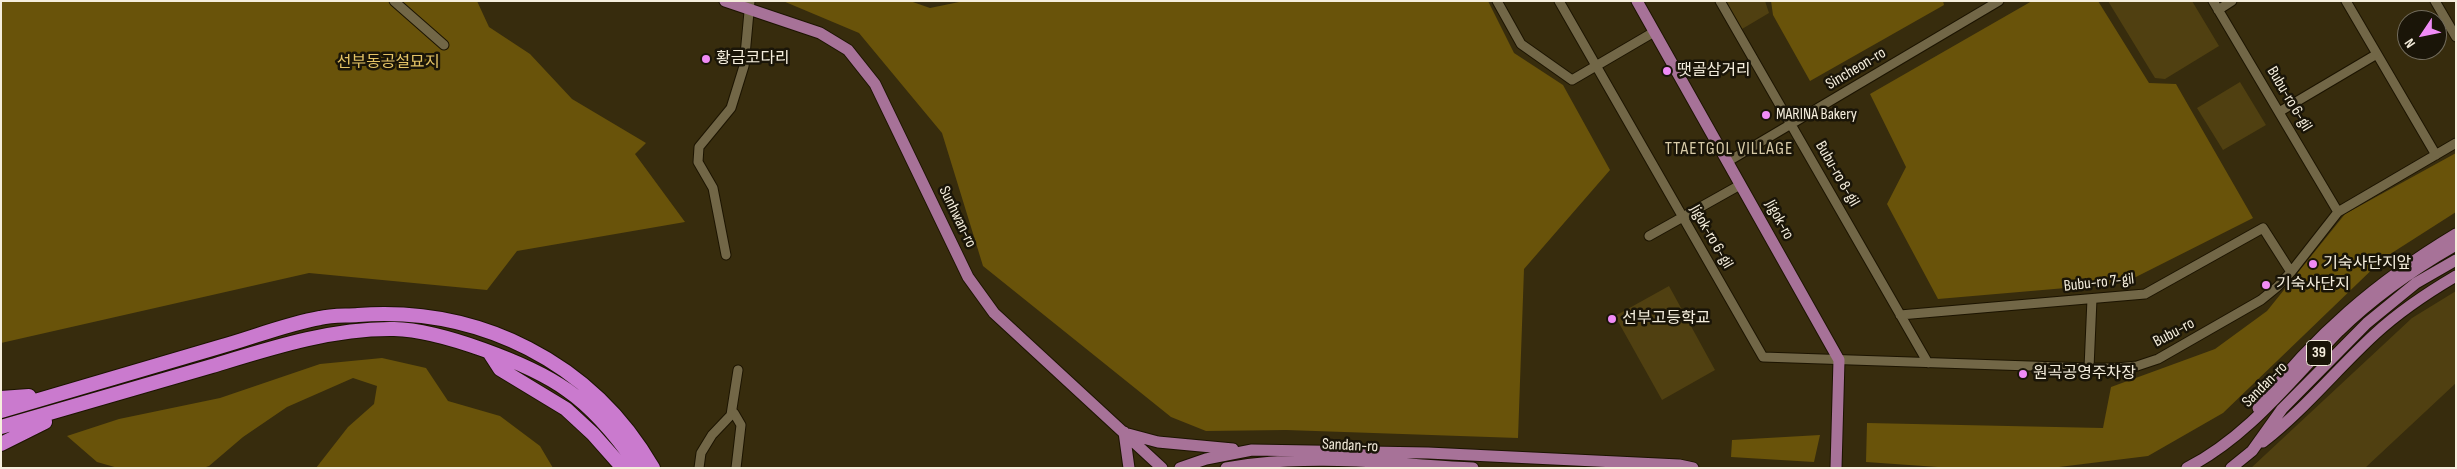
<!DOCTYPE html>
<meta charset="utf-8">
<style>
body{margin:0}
#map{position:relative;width:2457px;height:469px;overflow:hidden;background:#372c0d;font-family:"Sofia Sans Condensed",sans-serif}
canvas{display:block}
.frame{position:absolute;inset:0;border:2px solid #f5eedd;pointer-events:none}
.north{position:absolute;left:2397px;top:10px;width:50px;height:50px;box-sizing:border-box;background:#1a1508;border:1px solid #726c5d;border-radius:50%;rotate:236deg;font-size:14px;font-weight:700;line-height:20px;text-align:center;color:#f5eedd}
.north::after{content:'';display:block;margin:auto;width:18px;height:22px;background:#f08bf6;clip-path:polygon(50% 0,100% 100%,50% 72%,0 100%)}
</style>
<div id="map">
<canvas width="2457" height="469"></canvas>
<div class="frame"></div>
<div class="north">N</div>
</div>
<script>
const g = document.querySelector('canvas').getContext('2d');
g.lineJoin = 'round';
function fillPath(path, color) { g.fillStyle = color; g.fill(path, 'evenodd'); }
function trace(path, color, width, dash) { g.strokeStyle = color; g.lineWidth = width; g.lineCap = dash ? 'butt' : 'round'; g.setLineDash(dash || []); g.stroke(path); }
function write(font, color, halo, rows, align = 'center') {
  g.font = font + ' "Sofia Sans Condensed","Noto Sans KR",sans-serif'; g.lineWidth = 5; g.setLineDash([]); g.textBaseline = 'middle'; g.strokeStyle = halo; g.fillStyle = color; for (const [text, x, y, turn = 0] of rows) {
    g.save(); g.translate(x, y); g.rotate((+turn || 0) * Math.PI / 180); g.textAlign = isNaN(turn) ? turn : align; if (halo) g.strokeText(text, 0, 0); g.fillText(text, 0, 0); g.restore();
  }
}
const green = new Path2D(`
 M1726,1H1765L1769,13L1742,29Z
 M2108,1H2192L2219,46L2165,79L2155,78Z
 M2240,82L2266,125L2223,150L2197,108Z
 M1669,286L1715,370L1662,400L1615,316Z
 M2456,291V383L2365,468H2251L2412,318Z`);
const forest = new Path2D(`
 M1,1H477L489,27L530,54L572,99L646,143L635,154L685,222L517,251L487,290L309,273L1,343Z
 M783,1H910L930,8L964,1H1488L1514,53L1563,85L1610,170L1524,269L1518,438L1286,430L1206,431L1171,417L983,266L942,133L859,33Z
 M1771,1H1943L1944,5L1810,81L1773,15Z
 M2032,1H2098L2149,83L2176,84L2253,218L2124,283L1938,299L1887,204L1906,167L1870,94Z
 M2456,153V212L2384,258L2223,413L2148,456L2051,468H1952L1866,462L1867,423L2103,428L2111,387L2215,349L2267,311L2345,214Z
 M382,358L426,368L448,401L500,416L540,446L553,468H316L348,427L374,404L377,386L353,378L287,407L243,437L209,466L203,468H118L97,462L67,436L119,419L220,398L320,364Z
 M1820,435L1814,462L1731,457L1732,440Z`);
const minor = new Path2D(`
 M394,1L444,45
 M1497,1L1521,44L1572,80L1654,32
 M1559,1L1763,357L2089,368H2117L2137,366L2158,359L2261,300L2277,287L2291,272L2338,212L2456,143
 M1720,1L1928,363
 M2213,1L2338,212
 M2346,1L2436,155
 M2435,1L2456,37
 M2218,10L2232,1
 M2279,112L2377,54
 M1727,162L1999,1
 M1649,236L1740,185
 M726,255L713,188L698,162L699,147L731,108L744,66L750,1
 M1900,315L2145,294L2263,228L2291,272
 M2089,368L2092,299
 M734,413L741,425L736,468
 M699,468L701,453L712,435L731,415L738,370`);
const major = new Path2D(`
 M725,1L820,33L848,50L875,84L968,277L994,313L1162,468
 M1637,1L1839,360L1836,468
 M2258,408C2315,335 2376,282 2456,234
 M1124,432L1129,468
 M1128,434L1158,442L1233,449
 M2263,442C2304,410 2337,369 2375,334C2400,311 2427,293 2456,276
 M1180,468L1206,459L1252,450L1428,453L1679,465L1693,468
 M1226,468C1307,453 1392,464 1473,468
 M2187,468C2249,436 2291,380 2339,331C2374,297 2414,269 2456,245
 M2231,468L2252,451L2282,409L2367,323L2416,283L2456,260`);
const highway = new Path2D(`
 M489,352L500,369L566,409L593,434L623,468
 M1,398L29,396
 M1,411C74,390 146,368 219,347C252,338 286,324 320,318C332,315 346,316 358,315C479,306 592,362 653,468
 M1,427C72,407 142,386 212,366C271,348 332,328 394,329C440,330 529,363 567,390C596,410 619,439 639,468
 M1,444L45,422`);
const markers = [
 [706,59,5,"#f08bf6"],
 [1667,71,5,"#f08bf6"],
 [1766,115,5,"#f08bf6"],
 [2313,264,5,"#f08bf6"],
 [2266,285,5,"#f08bf6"],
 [1612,319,5,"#f08bf6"],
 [2023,374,5,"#f08bf6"]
];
const shields = [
 [2319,353,25]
];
const shieldNames = [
 ["39",2319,353]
];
const poiNames = [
 ["황금코다리",716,59],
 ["땟골삼거리",1677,71],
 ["MARINA Bakery",1776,115],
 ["기숙사단지앞",2323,264],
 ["기숙사단지",2276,285],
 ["선부고등학교",1622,319],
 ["원곡공영주차장",2033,374]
];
const parkNames = [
 ["선부동공설묘지",388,63]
];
const streetNames = [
 ["Sincheon-ro",1856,69,-31],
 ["Bubu-ro 6-gil",2289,99,59],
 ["Bubu-ro 8-gil",1837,174,60],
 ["Sunhwan-ro",957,217,64],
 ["Jigok-ro",1779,220,61],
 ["Jigok-ro 6-gil",1711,237,60],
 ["Bubu-ro 7-gil",2099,283,-6],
 ["Bubu-ro",2174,333,-28],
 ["Sandan-ro",2265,385,-45],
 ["Sandan-ro",1350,446,3]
];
const neighbourhoodNames = [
 ["TTAETGOL VILLAGE",1729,149]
];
fillPath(green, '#504011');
fillPath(forest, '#69530a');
trace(minor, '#1c1401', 11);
trace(major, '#1c1401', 13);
trace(highway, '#1c1401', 16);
trace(minor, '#726747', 9);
trace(major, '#a77298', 11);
trace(highway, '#ca7ace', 14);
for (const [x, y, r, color] of markers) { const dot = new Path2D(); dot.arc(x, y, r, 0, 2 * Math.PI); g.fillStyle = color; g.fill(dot); trace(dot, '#1a1508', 2); }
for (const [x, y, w] of shields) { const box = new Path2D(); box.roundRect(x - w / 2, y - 12.5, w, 25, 4); g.fillStyle = '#1a1508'; g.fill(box); trace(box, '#f5eedd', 1); }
write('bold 15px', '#f5eedd', null, shieldNames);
write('16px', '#f5eedd', '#1a1508', poiNames, 'left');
write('16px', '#e4c366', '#1a1508', parkNames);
write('16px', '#f5eedd', '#1a1508', streetNames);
g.letterSpacing = '1px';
write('18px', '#d9cca9', '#1a1508', neighbourhoodNames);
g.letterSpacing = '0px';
</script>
